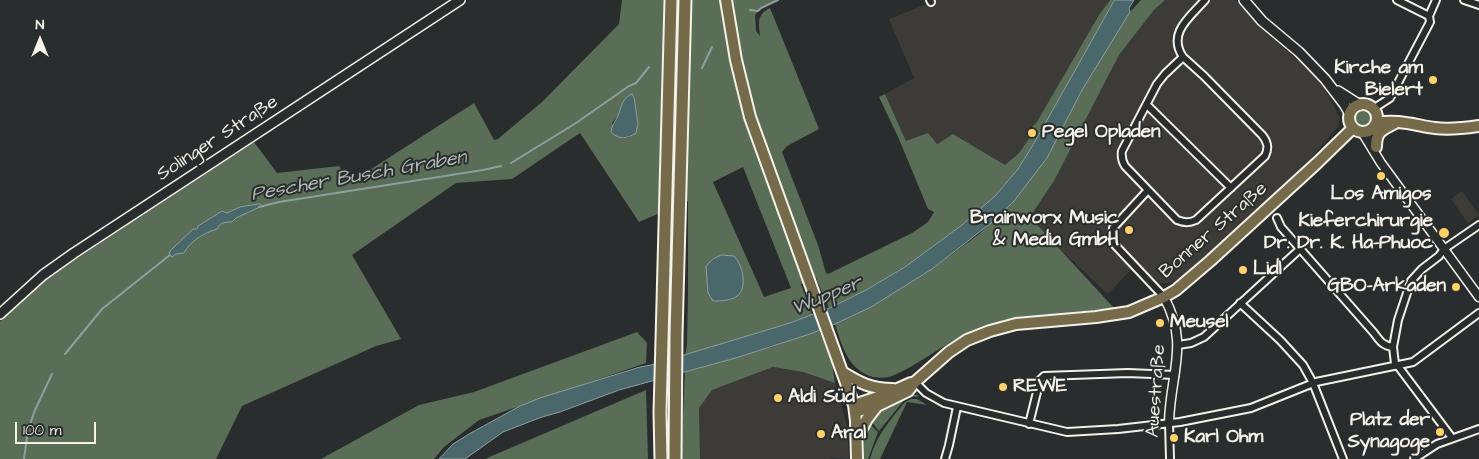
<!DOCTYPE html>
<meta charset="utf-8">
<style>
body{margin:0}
#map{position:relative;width:1479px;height:459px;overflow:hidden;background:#2a2d2e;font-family:"Architects Daughter",sans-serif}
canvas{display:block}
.north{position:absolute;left:15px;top:15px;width:50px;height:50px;-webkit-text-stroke:4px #2a2d2e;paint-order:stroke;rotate:0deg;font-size:14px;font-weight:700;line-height:20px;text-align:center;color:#f4f1e8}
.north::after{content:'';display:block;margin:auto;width:18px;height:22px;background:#f4f1e8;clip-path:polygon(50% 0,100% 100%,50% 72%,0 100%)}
.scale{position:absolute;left:15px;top:422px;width:81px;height:22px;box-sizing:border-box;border:2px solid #f4f1e8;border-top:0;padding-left:6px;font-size:15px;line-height:18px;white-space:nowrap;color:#f4f1e8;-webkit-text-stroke:4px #2a2d2e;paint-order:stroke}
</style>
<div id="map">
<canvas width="1479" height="459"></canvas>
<div class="north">N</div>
<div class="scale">100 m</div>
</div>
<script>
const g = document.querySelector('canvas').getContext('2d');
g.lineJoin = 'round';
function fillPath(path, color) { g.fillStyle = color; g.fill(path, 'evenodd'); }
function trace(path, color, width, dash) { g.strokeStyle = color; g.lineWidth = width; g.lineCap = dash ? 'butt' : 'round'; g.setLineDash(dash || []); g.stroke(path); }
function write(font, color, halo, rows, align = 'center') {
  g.font = font + ' "Architects Daughter",sans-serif'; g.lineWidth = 4; g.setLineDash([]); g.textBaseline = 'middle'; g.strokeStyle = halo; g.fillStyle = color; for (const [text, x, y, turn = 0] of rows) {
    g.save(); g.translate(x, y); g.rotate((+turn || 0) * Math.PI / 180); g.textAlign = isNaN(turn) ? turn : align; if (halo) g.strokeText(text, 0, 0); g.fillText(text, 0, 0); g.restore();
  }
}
const built = new Path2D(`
 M929,0H1110L1099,15L1035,125L1033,124L1027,135L1030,137L1019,153L1005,165L953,134L936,144L906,141L885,94L914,78L889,19L927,4Z
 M1165,0H1235L1269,34L1321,82L1340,118L1338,127L1305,164L1240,227L1177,283H1158L1137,263L1108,294L1053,243L1030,218L1054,181L1119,55L1154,10Z
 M1462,191L1479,215L1468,223L1451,199Z
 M773,367L803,372L835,383L847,426L849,459L831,458L830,459H700L699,407L711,390Z`);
const green = new Path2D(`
 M622,0H778L761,8L755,15L756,31L760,36C759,23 756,15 770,8L819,129L787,146L782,152L818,245L826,273L828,274L912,233L928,222L934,212L928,209L899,139L879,97L885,94L906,141L928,133L937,144L953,134L1005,165L1019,153L1030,137L1027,135L1034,124L1035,125L1099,15L1110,0H1115L1033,145L1018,169L995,196L962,225L905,267L866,290L832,307L829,308L816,278L801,284L812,315L790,323L685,355L687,345L688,294V201L639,222L580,133L512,179L456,183L352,255L401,339L376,346L242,406L216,459H0V321L19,302L49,277L254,142L277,173L339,166L351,182L474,103L494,140L498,139L542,102L619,24ZM634,97L638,124L636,133L628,138L620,137L612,123L618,115ZM743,167L791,288L764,297L713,182Z
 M1141,0H1165L1154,10L1119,55L1054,181L1030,217L1114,308C1064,314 1011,315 965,335C940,346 917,366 892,376C887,378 878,378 873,377C848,370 842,346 835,324L871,307L932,269L979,234L1014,201L1047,158L1082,90L1101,57L1130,12Z
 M1353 118a10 10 0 1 1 20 0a10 10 0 1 1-20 0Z
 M819,330L832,363L835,383L803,372L773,367L712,390L699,408L700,459H681L685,372L772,347Z
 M637,332L647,343L646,363L479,420L444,447L434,459H321L419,405L474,392Z
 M646,390L648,459H486L487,458Z
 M911,395H919L917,397L911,396L905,399L879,431L870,420L880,410Z
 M911,399H917L927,405L907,402L880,459H870C876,436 890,420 905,402Z
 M868,422L878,432L868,459H863L864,432Z`);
const water = new Path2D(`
 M1115,0H1134L1129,8L1130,12L1082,90L1047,158L1014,201L991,223L932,269L871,307L835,324L810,334L739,357L619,390L560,412L542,417L503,432L465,459H439L453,444L469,434L520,406L540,398L640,367L651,365L790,323L832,307L866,290L905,267L962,225L995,196L1018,169L1033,145Z
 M632,94L634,97L638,124L636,133C627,139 619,140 611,132C613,122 616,121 619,113C622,105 623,97 632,94Z
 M260,204L262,206L236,218L232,222C225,222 220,222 217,229C204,233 190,241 184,253L176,254L172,257L169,255L170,251L193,229H197L198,226L222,211L227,213L240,207Z
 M722,255L734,256C740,263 742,269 743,278C745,299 730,301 713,301L708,293L706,266L713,259Z`);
const stream = new Path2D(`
 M750,10L758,11L761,8L778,0
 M702,68L712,47
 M511,163L576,123L629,86L636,83L649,67
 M259,207L279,202L483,170L501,166
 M65,354L102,309L170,255
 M24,459L28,430L35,410L52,374`);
const minor = new Path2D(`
 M930,0L931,2
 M1397,0L1429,16
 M1464,0L1479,5
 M1183,57L1204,76L1262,135C1268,142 1269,148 1265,156L1196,220C1189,223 1185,223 1177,220L1125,166C1122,161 1121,157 1122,151L1157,84L1165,74L1183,57C1167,33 1190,17 1205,0
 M1147,105L1231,188
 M1373,109L1390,98L1430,22L1429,16L1436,0
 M1148,190L1113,228L1112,238L1115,245L1164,297
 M1277,218L1281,227L1374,333C1380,341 1383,346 1393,347
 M1240,303L1280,340L1303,365L1313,383L1343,459
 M1178,345L1191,343L1204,337L1300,249
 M915,382L926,393L944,403L1067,432L1118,429L1180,422L1251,408L1316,382L1413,362L1479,313
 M1169,423L1170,459
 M1029,424L1040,380L1044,376L1128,373L1175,375
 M1452,438L1398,366L1395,364L1393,347L1398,320L1411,281L1422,269L1439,256L1444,249L1479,225
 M945,459L949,445L957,407
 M1414,459L1437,444L1479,429`);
const tertiary = new Path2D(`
 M1370,130L1375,144
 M1362,132L1381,163L1479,297
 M1164,297C1190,345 1170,373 1169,423`);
const secondary = new Path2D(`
 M1244,0L1262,21L1299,52L1325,79L1344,104L1350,114
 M1338,91L1360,105
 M0,314L43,275L74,253L460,0`);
const primary = new Path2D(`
 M726,0L736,60L750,117L854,405L856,421L857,459
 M1349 118a14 14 0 1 1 28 0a14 14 0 1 1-28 0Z
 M1376,123C1398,119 1414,125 1435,128C1450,130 1465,128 1479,126
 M1376,147C1376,131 1382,130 1395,123
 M842,372C860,383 871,389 893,389
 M854,405L884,395L911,383
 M855,412L877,406L908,391L915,382L949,352L967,340L990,331L1016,324L1096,317L1129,312L1164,297L1176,290L1210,261L1317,163L1353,128
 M857,437L867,419L877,406`);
const motorway = new Path2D(`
 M661,459L660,412L662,340L671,0
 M675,459L676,335L685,0`);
const markers = [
 [1433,80,5,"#ffd166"],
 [1032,133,5,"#ffd166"],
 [1381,176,5,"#ffd166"],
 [1129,230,5,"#ffd166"],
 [1444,233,6,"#ffd166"],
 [1243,270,5,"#ffd166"],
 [1456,287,5,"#ffd166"],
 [1160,323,5,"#ffd166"],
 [1003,387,5,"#ffd166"],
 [778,398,5,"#ffd166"],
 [1440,432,5,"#ffd166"],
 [821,434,5,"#ffd166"],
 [1174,438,5,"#ffd166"]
];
const poiNames = [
 ["Kirche am",1423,69,"right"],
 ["Bielert",1423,91,"right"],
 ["Pegel Opladen",1042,133],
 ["Los Amigos",1381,195,"center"],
 ["Brainworx Music",1119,219,"right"],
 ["& Media GmbH",1119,241,"right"],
 ["Kieferchirurgie",1433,222,"right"],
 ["Dr. Dr. K. Ha-Phuoc",1433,244,"right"],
 ["Lidl",1253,270],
 ["GBO-Arkaden",1446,287,"right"],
 ["Meusel",1170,323],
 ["REWE",1013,387],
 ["Aldi Süd",788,398],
 ["Platz der",1430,421,"right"],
 ["Synagoge",1430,443,"right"],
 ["Aral",831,434],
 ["Karl Ohm",1184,438]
];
const streetNames = [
 ["Solinger Straße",218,139,-33],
 ["Bonner Straße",1214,231,-41],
 ["Auestraße",1157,391,-86]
];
const waterNames = [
 ["Pescher Busch Graben",359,177,-10],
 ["Wupper",827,297,-22]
];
fillPath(built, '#3d3b38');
fillPath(green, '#596d57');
fillPath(water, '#4a686c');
trace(water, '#8e9f9e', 1);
trace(stream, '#8e9f9e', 2);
trace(minor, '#f4f1e8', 10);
trace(tertiary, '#f4f1e8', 11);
trace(secondary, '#f4f1e8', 12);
trace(primary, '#f4f1e8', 14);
trace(motorway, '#f4f1e8', 15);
trace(minor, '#2a2d2e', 6);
trace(tertiary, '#2a2d2e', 8);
trace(secondary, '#2a2d2e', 9);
trace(primary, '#756b4b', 10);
trace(motorway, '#756b4b', 11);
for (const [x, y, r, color] of markers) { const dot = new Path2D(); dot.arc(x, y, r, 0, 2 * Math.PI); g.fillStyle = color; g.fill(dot); trace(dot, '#2a2d2e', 2); }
write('bold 19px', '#f4f1e8', '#2a2d2e', poiNames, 'left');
write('19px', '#f4f1e8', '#2a2d2e', streetNames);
write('italic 20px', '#b0bab6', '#2a2d2e', waterNames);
</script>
